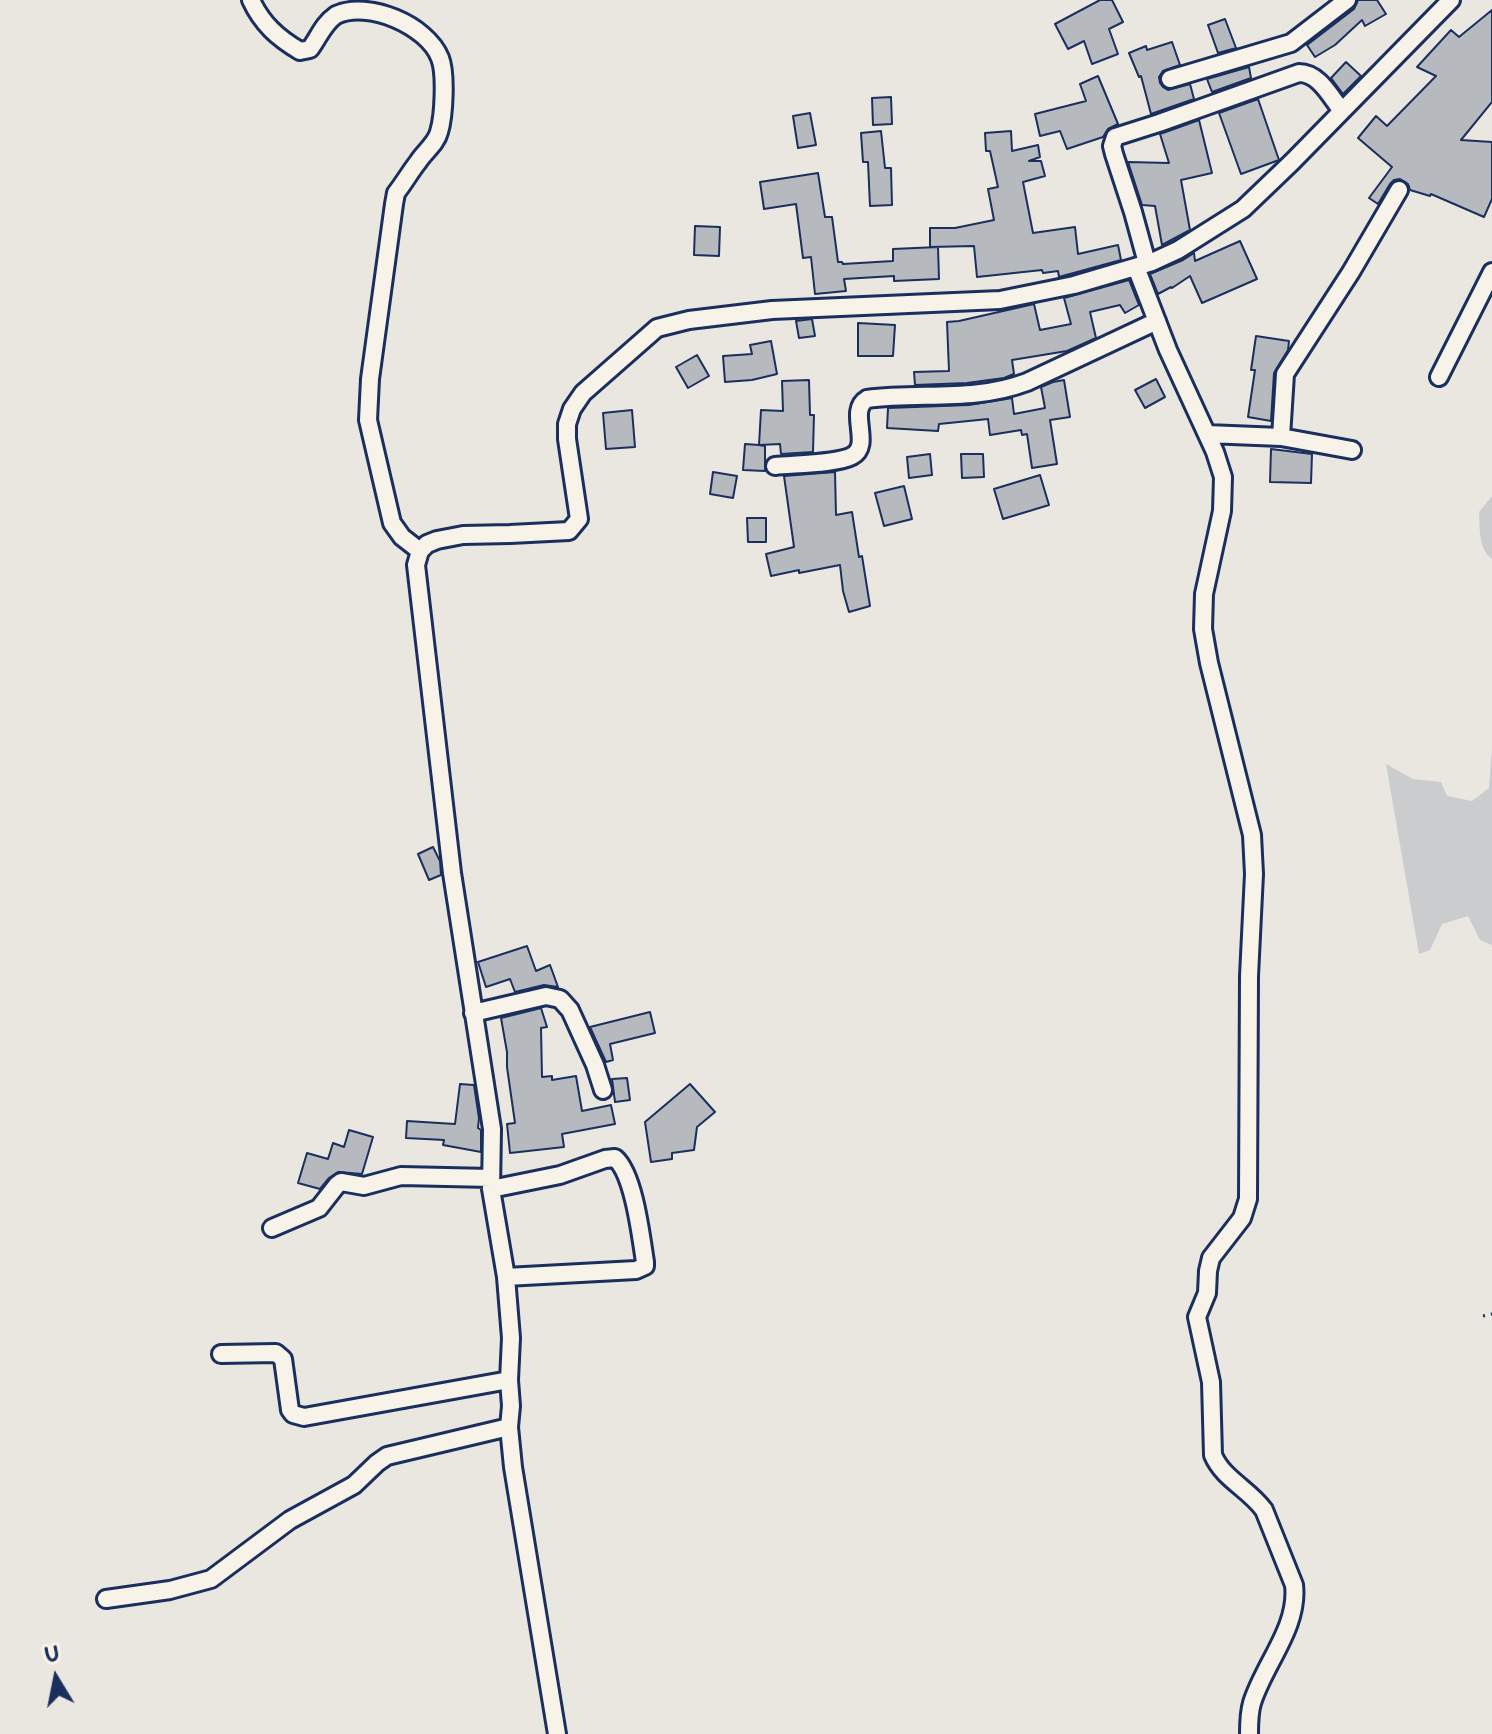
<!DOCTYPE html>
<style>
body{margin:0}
#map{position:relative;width:1492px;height:1734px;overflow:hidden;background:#eae7e0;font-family:Itim,sans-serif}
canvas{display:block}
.north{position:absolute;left:16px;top:1638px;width:80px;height:80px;-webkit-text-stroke:6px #f7f3e8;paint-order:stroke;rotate:350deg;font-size:22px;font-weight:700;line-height:32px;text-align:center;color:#1b2f5e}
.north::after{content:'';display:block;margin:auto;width:28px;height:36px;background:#1b2f5e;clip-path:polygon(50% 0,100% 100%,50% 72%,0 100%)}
</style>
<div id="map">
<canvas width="1492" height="1734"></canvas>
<div class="north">U</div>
</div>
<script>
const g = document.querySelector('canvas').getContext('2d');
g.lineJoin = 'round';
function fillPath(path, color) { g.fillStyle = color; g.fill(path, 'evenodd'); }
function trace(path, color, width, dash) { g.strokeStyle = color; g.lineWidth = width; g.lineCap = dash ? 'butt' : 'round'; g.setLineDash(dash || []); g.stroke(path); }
const green = new Path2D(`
 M1492,496V559C1478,549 1480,528 1479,512Z
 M1492,748V945L1480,940L1468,916L1442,924L1430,950L1419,954L1386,764L1413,779L1441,782L1447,796L1472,801L1489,788Z`);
const building = new Path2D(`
 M1100,0H1112L1123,22L1109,29L1118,54L1092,64L1084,41L1068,49L1055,24Z
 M1358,0H1377L1386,14L1365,26L1362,20L1335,45L1315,57L1307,45L1354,9Z
 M1492,10V102L1461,140L1492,142V199L1484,217L1431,194L1430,196L1410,190L1408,184L1400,179L1394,180L1390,184L1378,204L1369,198L1392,167L1358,138L1376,116L1387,126L1436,76L1417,67L1451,30L1459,37Z
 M1225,19L1236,48L1218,53L1208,25Z
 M1172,42L1180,65L1163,71L1159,77L1160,83L1163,87L1168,90L1190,84L1194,99L1151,114L1141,76L1139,77L1129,53L1146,46L1147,50Z
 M1346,62L1361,76L1343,94L1331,78Z
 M1249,67L1251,78L1212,92L1207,79Z
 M1098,76L1118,124L1108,129L1103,137L1067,149L1060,131L1040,136L1035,114L1086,101L1080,84Z
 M891,97L892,124L873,125L872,98Z
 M1258,99L1279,160L1241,174L1219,113Z
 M810,113L816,145L798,148L793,116Z
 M1199,120L1212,173L1181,180L1190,230L1162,245L1155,206L1142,205L1128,162L1169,163L1160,134Z
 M881,131L885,168H891L892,205L870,206L868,162H863L861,133Z
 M1011,131L1012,151L1038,145L1040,157L1029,161H1041L1045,176L1023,182L1033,233L1075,227L1078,254L1118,245L1121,260L1059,277L1058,271L1043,273L1042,270L977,277L974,246L930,247V228H955L994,220L988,189L998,187L990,151H986L985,133Z
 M818,173L825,217H832L838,262H842L843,264L893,261V249L938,247L939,279L894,281V276L844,279L846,291L815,294L811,257L803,258L796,204L764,209L760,182Z
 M695,226L720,227L719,256L694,255Z
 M1240,241L1257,279L1202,303L1190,276L1172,288L1171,287L1158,294L1150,274L1183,260L1194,253L1195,261Z
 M1129,280L1139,305L1125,313L1120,305L1090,312L1096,338L1067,351L1012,360L1014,374L1004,378L967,383L915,385L914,372L949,371L947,322L959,321L1034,304L1040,330L1071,324L1064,298Z
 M812,319L815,336L799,338L796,321Z
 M858,323L895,325L893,356H858Z
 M1256,336L1289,341L1288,350L1274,373L1271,421L1248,417L1255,370H1251Z
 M771,341L777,374L752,380L725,382L723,356L752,354L750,345Z
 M697,355L709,376L688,388L676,367Z
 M1156,379L1165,397L1145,408L1135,390Z
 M809,380L810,415H814L813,452L781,454L780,444L759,445L765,446V471L743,470L745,444L759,445L761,410L783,411L782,381Z
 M1064,380L1070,417L1050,420L1057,464L1032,468L1027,434L1022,435L1021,430L990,435L988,419L939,424L938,431L887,428L888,408L969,405L1012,398L1014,414L1045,408L1041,387L1053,382Z
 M632,410L635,447L606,449L603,413Z
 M1271,449L1312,454L1311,483L1270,482Z
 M930,454L932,475L909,478L907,457Z
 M961,454H983L984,477L962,478Z
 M713,472L737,476L733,498L710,494Z
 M835,472L836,515L852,512L859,557L862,556L870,606L849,612L843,591L840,565L799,573V570L771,576L766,554L794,547L784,476Z
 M1040,475L1049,505L1003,519L994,489Z
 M904,486L912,519L884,526L875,493Z
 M747,518H766V542H748Z
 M433,847L440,861L441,875L429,880L418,854Z
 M527,946L536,971L550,965L558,987L544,985L515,992L510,979L486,987L478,962Z
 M541,1008L547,1027L541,1028L542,1077L552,1076V1080L576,1076L582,1111L611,1105L615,1124L562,1134L564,1147L510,1153L507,1124L515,1123L507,1067V1052L501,1018Z
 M650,1012L655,1033L610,1044L613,1060L606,1062L590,1027Z
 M627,1078L630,1100L615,1102L612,1079Z
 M460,1084L474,1085L479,1118L478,1128L481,1130V1152L443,1145L444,1140L406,1138L407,1121L455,1124Z
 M690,1084L715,1112L697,1127L694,1150L672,1153V1159L651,1162L645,1122Z
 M349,1130L373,1137L362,1174L338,1172L329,1178L320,1189L298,1183L307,1153L328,1159L333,1143L344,1147Z`);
const path = new Path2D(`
 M1483,1316L1492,1314`);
const street = new Path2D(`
 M251,0C262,24 278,38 300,51L310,49C319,37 323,24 336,15C368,0 427,25 440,58C446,73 444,116 439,132C436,144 424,152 418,162C410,172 404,183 396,193L394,204L370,379L368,420L392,523L402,537L420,551
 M1170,79L1291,43L1347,0
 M1147,263L1133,212L1114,154L1112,146L1115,137L1159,123L1299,73C1319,73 1330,96 1342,111
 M1136,267L1168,350L1215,452L1223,477L1222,511L1204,594L1203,629L1209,663L1252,835L1254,874L1249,976L1248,1199L1242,1218L1211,1258L1208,1271L1207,1293L1197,1317L1211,1382L1213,1455C1223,1479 1249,1489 1264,1510L1294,1585C1299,1627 1264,1664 1252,1703C1249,1713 1249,1723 1249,1734
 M1439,377L1492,272
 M1207,434L1281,437L1352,450
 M1281,437L1285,374L1351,272L1399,190
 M775,466C793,464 837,464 852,456C873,445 847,411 867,399C922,392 974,402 1027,382L1157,321
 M473,1013L546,996L560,999L570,1010L595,1065L603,1090
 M491,1189L560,1175L605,1159L615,1158C634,1174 641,1237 645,1262V1266L636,1270L506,1277
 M272,1228L319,1208L337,1185L341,1182L364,1186L401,1176L491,1178
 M221,1354L276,1353L283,1359L290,1410L293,1414L304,1417L509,1380
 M106,1599L170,1590L211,1579L290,1520L354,1485L377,1463L387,1456L509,1427
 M557,1734L513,1467L509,1427L511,1406L509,1380L511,1338L506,1277L491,1189L492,1129L452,873L416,565L420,551L427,544L437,540L463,535L510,534L569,531L579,519L567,439V424L572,409L583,393L657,328L689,320L772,310L1000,300L1074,285L1152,262L1178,250L1243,209L1292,162L1451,0`);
fillPath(green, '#cbcccd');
fillPath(building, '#b6babf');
trace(building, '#1b2f5e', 2);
trace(street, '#1b2f5e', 22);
trace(path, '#1b2f5e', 3, [2, 6]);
trace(street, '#f7f3e8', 16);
</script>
